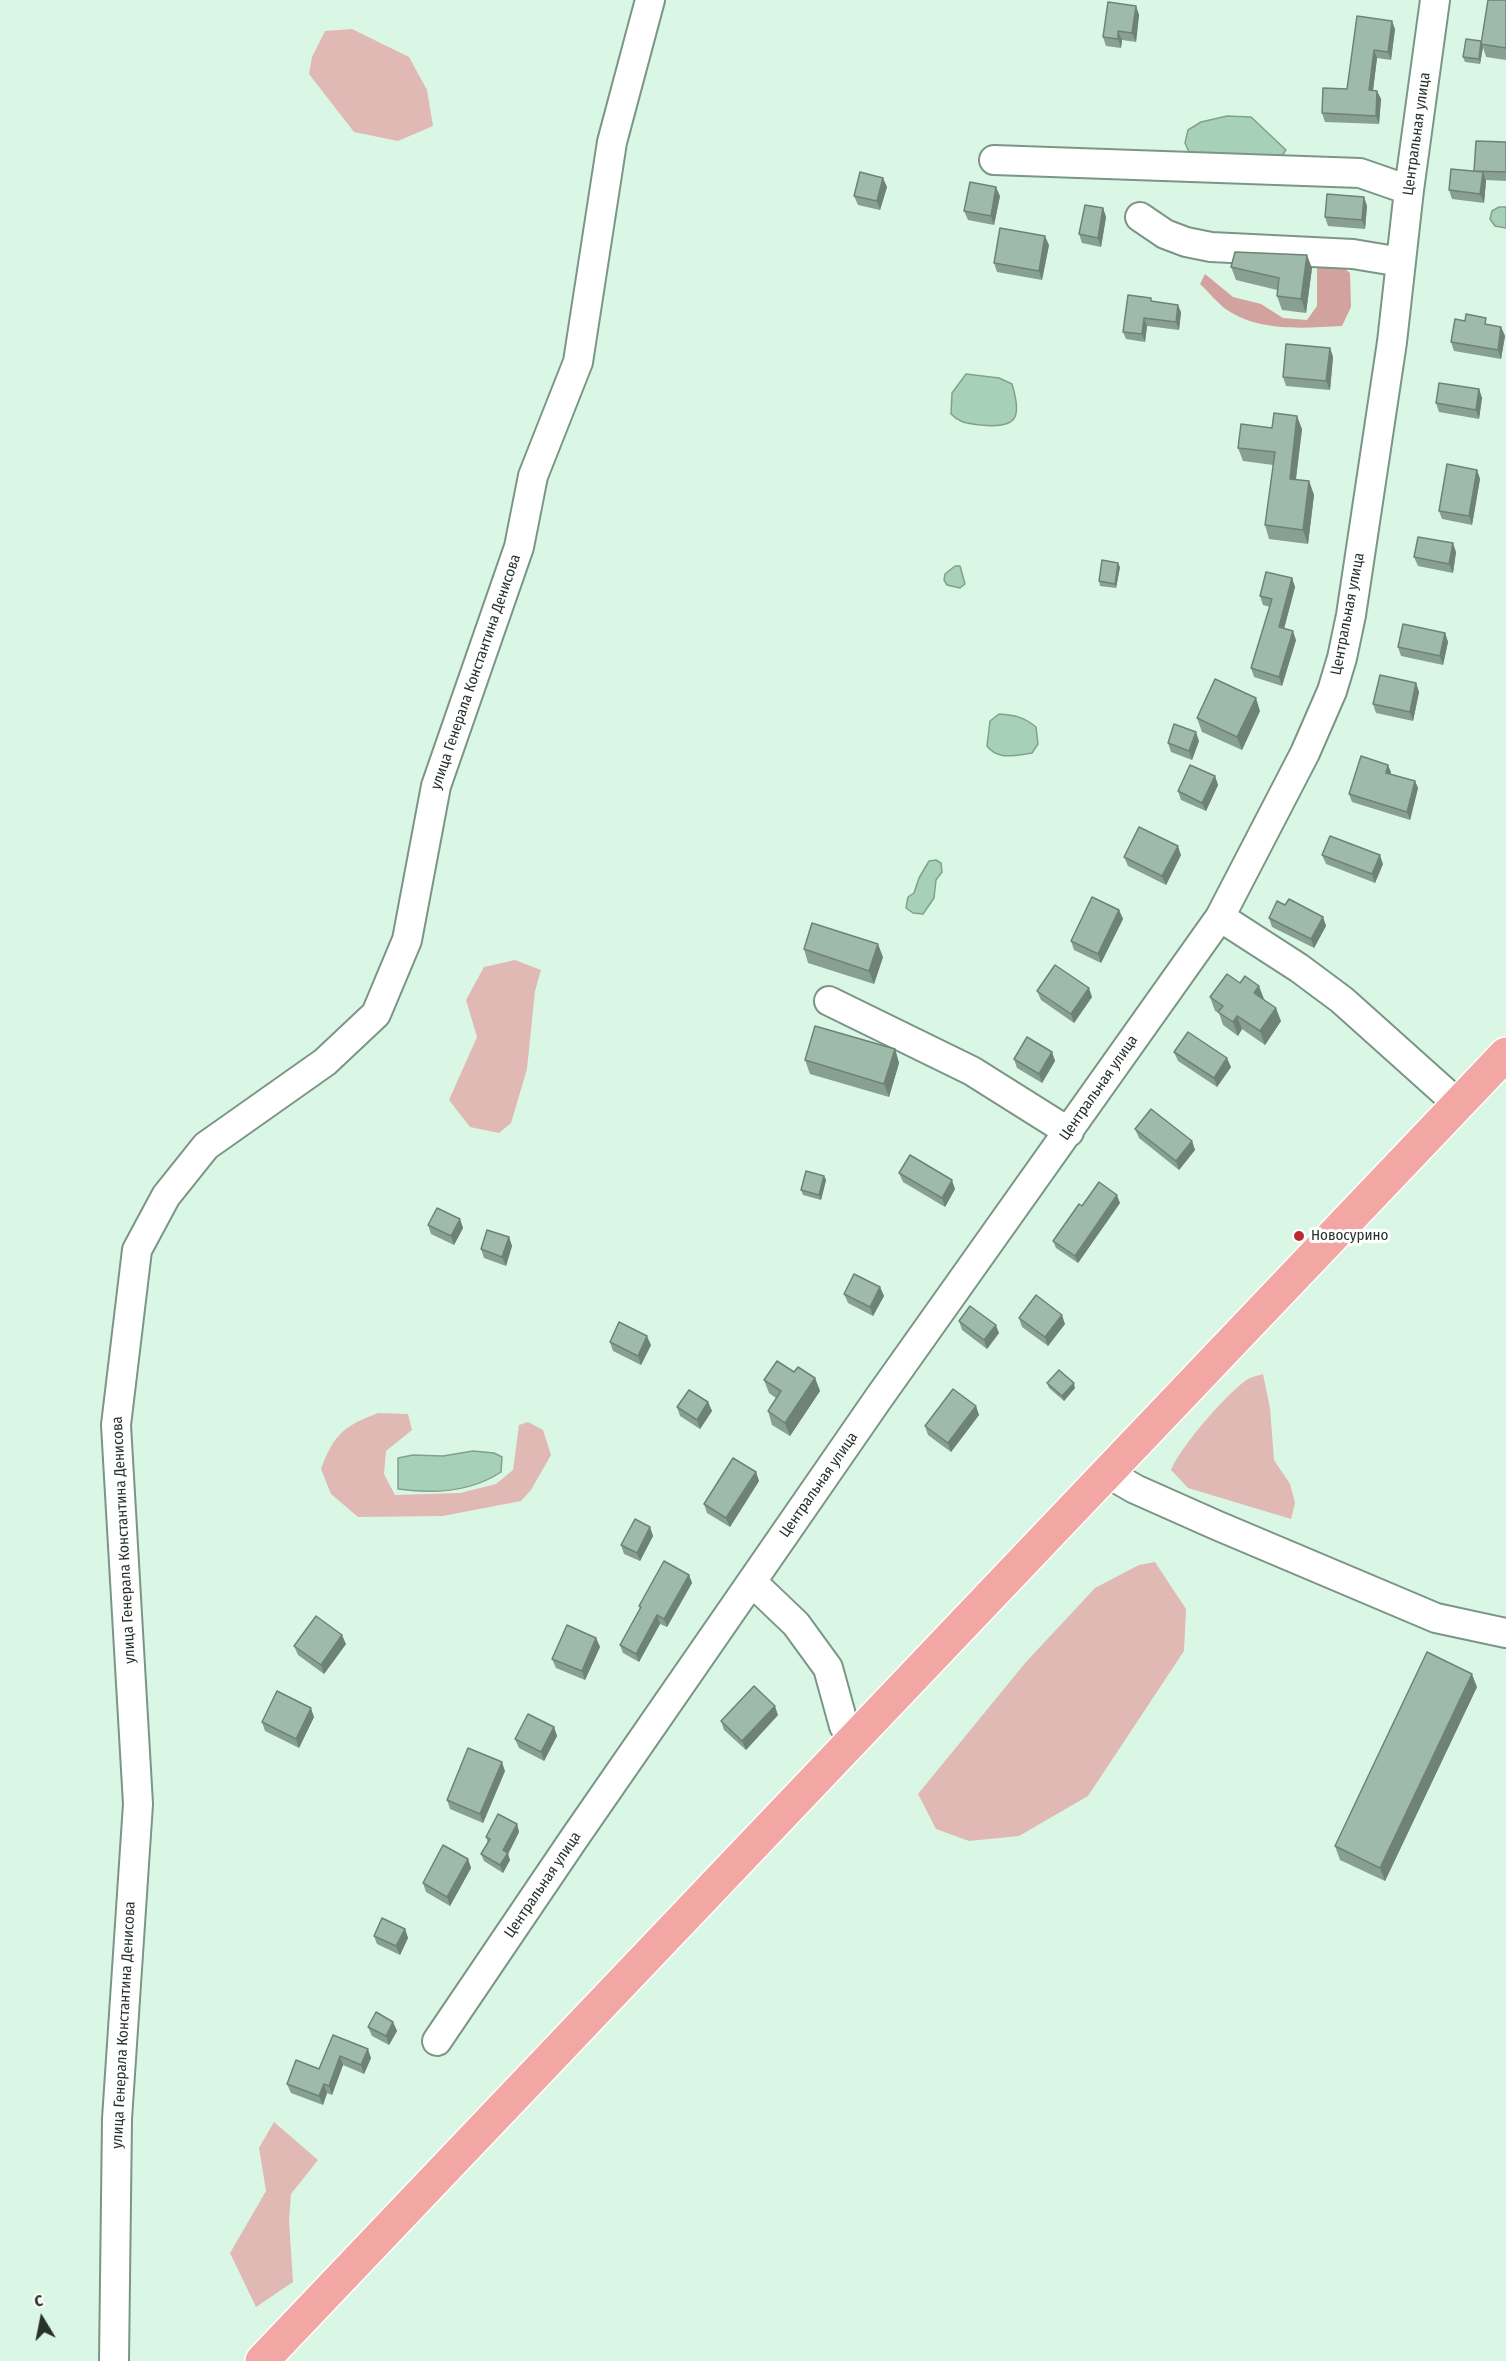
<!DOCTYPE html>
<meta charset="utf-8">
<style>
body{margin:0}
#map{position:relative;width:1506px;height:2361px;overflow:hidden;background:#daf7e6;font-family:"Fira Sans Condensed",sans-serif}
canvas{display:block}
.north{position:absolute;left:12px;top:2289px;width:60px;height:60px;-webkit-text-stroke:4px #fff;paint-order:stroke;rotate:350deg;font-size:16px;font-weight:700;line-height:24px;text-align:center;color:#27322b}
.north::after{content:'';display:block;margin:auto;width:21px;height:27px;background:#27322b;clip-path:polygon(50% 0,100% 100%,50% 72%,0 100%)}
</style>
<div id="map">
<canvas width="1506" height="2361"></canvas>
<div class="north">С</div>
</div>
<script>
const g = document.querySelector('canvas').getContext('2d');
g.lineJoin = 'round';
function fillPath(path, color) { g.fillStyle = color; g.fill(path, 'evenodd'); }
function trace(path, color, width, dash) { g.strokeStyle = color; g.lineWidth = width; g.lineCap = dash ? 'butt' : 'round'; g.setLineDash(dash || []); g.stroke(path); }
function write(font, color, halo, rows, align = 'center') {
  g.font = font + ' "Fira Sans Condensed",sans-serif'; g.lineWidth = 6; g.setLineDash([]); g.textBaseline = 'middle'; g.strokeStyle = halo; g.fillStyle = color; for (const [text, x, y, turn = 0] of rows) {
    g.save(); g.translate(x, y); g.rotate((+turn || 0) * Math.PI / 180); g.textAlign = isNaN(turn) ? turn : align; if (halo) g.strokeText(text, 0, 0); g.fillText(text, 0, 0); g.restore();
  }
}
const green = new Path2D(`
 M352,29L409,57L427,90L433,126L398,141L354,132L309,74L312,57L325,31Z
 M515,960L541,970L535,991L527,1069L511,1123L499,1133L470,1127L449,1100L477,1037L466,1000L484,967Z
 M1263,1374L1270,1408L1274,1460L1290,1484L1295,1503L1291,1519L1188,1488L1171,1470C1181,1446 1224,1397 1245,1381C1250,1377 1257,1376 1263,1374Z
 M378,1413L408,1414L412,1430L386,1451L384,1474L395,1495L460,1493L496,1484L513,1470L519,1425L528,1422L543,1430L551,1455L531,1490L521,1501L443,1516L358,1517L331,1494L321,1469C334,1434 344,1426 378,1413Z
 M1155,1562L1186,1609L1184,1651L1088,1796L1019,1836L969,1841L936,1829L918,1794L1026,1662L1095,1588L1139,1565Z
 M274,2122L318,2160L291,2194L289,2221L293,2282L256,2307L230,2253L266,2191L259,2148Z`);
const forest = new Path2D(`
 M1317,261H1335L1350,273L1351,307L1342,326C1304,328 1260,332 1227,310C1217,303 1209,292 1200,284L1205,274L1233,297L1261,304L1283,318L1307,320L1317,306Z`);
const water = new Path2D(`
 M1227,116L1251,117L1286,150L1281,157H1191L1185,143L1188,130L1201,122Z
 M1499,207H1506V228L1495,226L1490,219L1492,211Z
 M966,374L999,378L1012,384C1022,417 1018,429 981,425C968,423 961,424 951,414L952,393Z
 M955,566H960L965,584L960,588L947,585L944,580L945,574Z
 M999,714C1015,715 1024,717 1036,727L1038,744L1032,753C1016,755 998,761 987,746L990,721Z
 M936,860L941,863L942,872L936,880L934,898L923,914L913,913L906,908L908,897L914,893L919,878L929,861Z
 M473,1451L494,1453L502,1457L501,1472C471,1492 433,1494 398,1489V1458L413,1455L443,1456Z`);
const minor = new Path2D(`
 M994,160L1360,173L1409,190
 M1140,217L1165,234L1186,242L1211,247L1353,254L1401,262
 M1220,917L1299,968L1342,1000L1458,1104
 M829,1001L972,1071L1069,1132
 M1109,1474L1135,1489L1216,1525L1436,1618L1506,1633
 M752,1582L796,1624L828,1668L844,1726L854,1738
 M437,2041L573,1840L878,1399L1220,917L1305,753L1332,691L1342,658L1351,615L1392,342L1409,190L1435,0
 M114,2361L117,2119L138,1804L116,1425L137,1250L166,1196L206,1146L325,1062L376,1014L407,940L436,786L519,547L533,476L578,362L612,142L650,0`);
const major = new Path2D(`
 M262,2361L1506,1054`);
const wall = new Path2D(`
 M1506,0V60L1486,57L1483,47L1480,64L1465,62L1463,57L1482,42Z
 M1136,6L1139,15L1136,42L1122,40L1121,48L1106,46L1103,37Z
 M1357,16L1395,29L1391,60L1377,58L1373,90L1377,91L1381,99L1379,124L1325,122L1322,113L1347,89Z
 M1506,142V181L1486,180L1484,203L1452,199L1449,190L1474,171Z
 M887,187L880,210L858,205L854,196Z
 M1000,196L994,225L968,220L964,211Z
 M1364,197L1367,206L1365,229L1328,226L1325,217Z
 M1103,208L1106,217L1101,247L1082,243L1079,234Z
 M1049,245L1042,280L997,272L994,263Z
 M1231,267L1312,268L1306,313L1282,310L1277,296V290L1236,280Z
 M1152,302L1181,312L1179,330L1147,326L1145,342L1126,339L1123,332Z
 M1488,325L1501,327L1505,336L1501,359L1454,351L1451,342Z
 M1330,348L1333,357L1330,390L1286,386L1283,377Z
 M1479,389L1482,398L1479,419L1439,412L1436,403Z
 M1272,428L1302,429L1296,480L1309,481L1314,495L1308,544L1269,539L1265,525L1273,465L1243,461L1238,448Z
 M1477,470L1480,479L1472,525L1442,519L1439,511Z
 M1456,552L1453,573L1418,566L1414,557Z
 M1120,567L1116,588L1100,586L1099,581Z
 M1292,578L1295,587L1284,629L1296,640L1282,686L1254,677L1251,668L1270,607L1263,605L1260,596Z
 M1445,633L1448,642L1443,665L1401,656L1398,647Z
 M1416,683L1419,692L1413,721L1376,713L1373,704Z
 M1260,711L1242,750L1202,732L1197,718Z
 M1199,741L1192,760L1171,752L1168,743Z
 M1391,772L1390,774L1415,781L1418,788L1410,820L1352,802L1349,794Z
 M1215,776L1218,785L1206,811L1181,800L1178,791Z
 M1181,855L1166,885L1128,866L1124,857Z
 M1322,855L1383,864L1375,883L1326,864Z
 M1285,905L1323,917L1326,926L1314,948L1272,927L1269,918Z
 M1119,910L1123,919L1101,963L1074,950L1071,941Z
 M804,949L883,957L874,984L808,963Z
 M1037,991L1092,997L1074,1023L1041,1000Z
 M1210,997L1264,999L1281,1021L1265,1045L1242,1029L1238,1036L1223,1025L1219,1013L1215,1011Z
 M895,1049L899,1063L889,1097L810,1074L805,1060Z
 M1052,1052L1055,1061L1042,1083L1017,1068L1014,1059Z
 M1174,1052L1231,1067L1217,1087L1178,1061Z
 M1135,1129L1192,1141L1195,1150L1179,1170L1139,1138Z
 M899,1173L955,1189L945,1207L903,1182Z
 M824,1176L826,1180L821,1200L803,1195L801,1190Z
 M1120,1203L1078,1263L1056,1248L1053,1241L1082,1206Z
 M460,1219L463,1228L454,1245L431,1234L428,1225Z
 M509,1237L512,1246L506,1266L484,1258L481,1249Z
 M880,1287L884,1296L873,1316L848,1303L844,1294Z
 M1019,1318L1065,1324L1048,1346L1022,1327Z
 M959,1321L999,1333L987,1349L962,1330Z
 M610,1342L651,1345L641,1365L613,1351Z
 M794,1372L815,1378L820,1391L790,1436L772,1425L768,1411L776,1398L769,1393L764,1380Z
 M1047,1383L1075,1388L1064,1401L1049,1388Z
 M708,1402L712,1411L700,1429L680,1416L677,1407Z
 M976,1406L979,1415L951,1452L928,1435L925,1426Z
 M756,1472L759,1481L730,1527L707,1513L704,1504Z
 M650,1527L653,1536L640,1561L624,1554L621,1545Z
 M689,1575L692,1583L667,1627L660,1624L639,1662L623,1653L620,1645L640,1608L639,1606Z
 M596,1638L600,1647L585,1680L556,1668L552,1659Z
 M346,1644L324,1674L298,1655L294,1646Z
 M1477,1687L1385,1881L1340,1860L1335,1846Z
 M778,1715L746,1750L724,1730L721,1721Z
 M314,1717L299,1748L265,1731L262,1722Z
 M554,1727L557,1736L544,1761L519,1748L515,1739Z
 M505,1771L483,1823L450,1809L447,1800Z
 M517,1824L519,1832L508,1854L510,1860L503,1873L484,1861L481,1854L488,1843L486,1837Z
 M468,1859L471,1868L450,1906L426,1892L423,1883Z
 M405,1929L408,1938L400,1955L377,1944L374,1936Z
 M393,2022L397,2031L389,2045L372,2036L368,2027Z
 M333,2035L371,2058L364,2074L343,2065L332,2095L327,2093L323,2105L291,2093L287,2084L319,2069Z`);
const shadedWall = new Path2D(`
 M1136,6L1139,15L1136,42L1132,33Z
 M1392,21L1395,29L1391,60L1388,52Z
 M1118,31L1122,40L1121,48L1118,39Z
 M1481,44L1483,47L1480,64L1479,59Z
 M1374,50L1377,58L1372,99L1369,90Z
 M1377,91L1381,99L1379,124L1376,116Z
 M1483,172L1486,181L1484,203L1480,194Z
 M883,178L887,187L880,210L877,201Z
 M996,187L1000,196L994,225L991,216Z
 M1364,197L1367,206L1365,229L1362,220Z
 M1103,208L1106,217L1101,247L1098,238Z
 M1045,236L1049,245L1042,280L1039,271Z
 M1307,255L1312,268L1306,313L1301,299Z
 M1178,305L1181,312L1179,330L1176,322Z
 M1144,318L1147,326L1145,342L1142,334Z
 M1501,327L1505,336L1501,359L1498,350Z
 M1330,348L1333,357L1330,390L1326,381Z
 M1479,389L1482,398L1479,419L1476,410Z
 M1297,416L1302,429L1294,492L1290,479Z
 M1477,470L1480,479L1472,525L1469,516Z
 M1309,481L1314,495L1308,544L1303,530Z
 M1453,543L1456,552L1453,573L1449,564Z
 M1118,563L1120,567L1116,588L1115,584Z
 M1292,578L1295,587L1282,636L1279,627Z
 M1293,631L1296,640L1282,686L1279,677Z
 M1445,633L1448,642L1443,665L1440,656Z
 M1416,683L1419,692L1413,721L1410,712Z
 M1256,698L1260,711L1242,750L1237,737Z
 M1196,732L1199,741L1192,760L1189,751Z
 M1388,765L1391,772L1388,781L1386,773Z
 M1215,776L1218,785L1206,811L1202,803Z
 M1415,781L1418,788L1410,820L1407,812Z
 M1178,846L1181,855L1166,885L1162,876Z
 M1380,855L1383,864L1375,883L1372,874Z
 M1119,910L1123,919L1101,963L1098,954Z
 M1323,917L1326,926L1314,948L1311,939Z
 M878,944L883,957L874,984L869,971Z
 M1259,986L1264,999L1259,1006L1254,993Z
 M1089,988L1092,997L1074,1023L1071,1014Z
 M1276,1008L1281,1021L1265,1045L1260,1031Z
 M1237,1016L1242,1029L1238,1036L1233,1022Z
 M895,1049L899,1063L889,1097L884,1084Z
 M1052,1052L1055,1061L1042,1083L1039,1074Z
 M1227,1058L1231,1067L1217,1087L1214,1078Z
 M1192,1141L1195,1150L1179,1170L1176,1161Z
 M824,1176L826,1180L821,1200L819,1195Z
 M952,1180L955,1189L945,1207L942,1198Z
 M1117,1195L1120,1203L1078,1263L1075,1256Z
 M460,1219L463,1228L454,1245L451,1236Z
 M509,1237L512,1246L506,1266L502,1257Z
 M880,1287L884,1296L873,1316L870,1307Z
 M1062,1315L1065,1324L1048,1346L1045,1337Z
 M996,1325L999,1333L987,1349L984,1340Z
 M647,1336L651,1345L641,1365L638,1356Z
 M815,1378L820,1391L790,1436L785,1423Z
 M1074,1383L1075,1388L1064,1401L1062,1396Z
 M708,1402L712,1411L700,1429L697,1420Z
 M976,1406L979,1415L951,1452L948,1443Z
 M756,1472L759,1481L730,1527L726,1518Z
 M650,1527L653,1536L640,1561L637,1553Z
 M689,1575L692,1583L667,1627L664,1619Z
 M657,1615L660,1624L639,1662L636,1654Z
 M342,1635L346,1644L324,1674L321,1665Z
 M596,1638L600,1647L585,1680L582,1671Z
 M1472,1674L1477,1687L1385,1881L1380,1868Z
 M775,1706L778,1715L746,1750L742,1741Z
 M311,1708L314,1717L299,1748L296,1739Z
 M554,1727L557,1736L544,1761L541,1752Z
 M502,1762L505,1771L483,1823L480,1814Z
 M517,1824L519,1832L508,1854L510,1860L503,1873L500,1865L503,1850Z
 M468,1859L471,1868L450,1906L447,1897Z
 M405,1929L408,1938L400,1955L396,1946Z
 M393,2022L397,2031L389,2045L386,2036Z
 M368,2049L371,2058L364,2074L361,2065Z
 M340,2056L343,2065L332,2095L329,2086Z
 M324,2084L327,2093L323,2105L319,2096Z`);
const building = new Path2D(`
 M1488,0H1506V48L1481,44Z
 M1108,2L1136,6L1132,33L1118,31V39L1103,37Z
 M1357,16L1392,21L1388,52L1374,50L1369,90L1377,91L1376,116L1322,113L1323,88L1347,89Z
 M1466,39L1481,41L1479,59L1463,57Z
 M1476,141L1506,142V172L1474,171Z
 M1451,169L1483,172L1480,194L1449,190Z
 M860,172L883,178L877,201L854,196Z
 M970,182L996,187L991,216L964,211Z
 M1327,194L1364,197L1362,220L1325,217Z
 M1085,205L1103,208L1098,238L1079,234Z
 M1000,228L1045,236L1039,271L994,263Z
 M1235,252L1307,255L1301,299L1277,296L1279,278L1231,267Z
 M1128,295L1151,298V301L1178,305L1176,322L1144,318L1142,334L1123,332Z
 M1466,314L1486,318L1485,324L1501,327L1498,350L1451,342L1455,319L1465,321Z
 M1286,344L1330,348L1326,381L1283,377Z
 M1439,383L1479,389L1476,410L1436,403Z
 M1274,413L1297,416L1290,479L1309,481L1303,530L1265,525L1275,452L1238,448L1241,424L1272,428Z
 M1447,464L1477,470L1469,516L1439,511Z
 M1418,537L1453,543L1449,564L1414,557Z
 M1102,560L1118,563L1115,584L1099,581Z
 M1266,572L1292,578L1279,627L1293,631L1279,677L1251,668L1272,599L1260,596Z
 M1403,624L1445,633L1440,656L1398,647Z
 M1380,675L1416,683L1410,712L1373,704Z
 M1215,679L1256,698L1237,737L1197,718Z
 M1174,724L1196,732L1189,751L1168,743Z
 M1361,756L1388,765L1386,773L1415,781L1407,812L1349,794Z
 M1190,765L1215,776L1202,803L1178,791Z
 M1139,827L1178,846L1162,876L1124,857Z
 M1330,836L1380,855L1372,874L1322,855Z
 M1092,897L1119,910L1098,954L1071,941Z
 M1289,899L1323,917L1311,939L1269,918L1277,901L1285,905Z
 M812,923L878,944L869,971L804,949Z
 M1055,965L1089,988L1071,1014L1037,991Z
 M1227,974L1240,983L1245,976L1259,986L1254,993L1276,1008L1260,1031L1237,1016L1233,1022L1218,1012L1223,1006L1210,997Z
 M815,1026L895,1049L884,1084L805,1060Z
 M1188,1032L1227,1058L1214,1078L1174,1052Z
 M1027,1037L1052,1052L1039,1074L1014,1059Z
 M1151,1109L1192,1141L1176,1161L1135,1129Z
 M910,1155L952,1180L942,1198L899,1173Z
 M806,1171L824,1176L819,1195L801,1190Z
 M1099,1182L1117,1195L1075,1256L1053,1241L1079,1204L1082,1206Z
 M437,1208L460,1219L451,1236L428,1225Z
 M487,1230L509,1237L502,1257L481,1249Z
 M854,1274L880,1287L870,1307L844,1294Z
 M1036,1295L1062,1315L1045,1337L1019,1318Z
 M970,1306L996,1325L984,1340L959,1321Z
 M619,1322L647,1336L638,1356L610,1342Z
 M777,1361L794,1372L798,1367L815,1378L785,1423L768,1411L781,1391L764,1380Z
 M1059,1370L1074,1383L1062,1396L1047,1383Z
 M953,1389L976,1406L948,1443L925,1426Z
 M689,1390L708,1402L697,1420L677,1407Z
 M733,1458L756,1472L726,1518L704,1504Z
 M635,1519L650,1527L637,1553L621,1545Z
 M664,1561L689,1575L664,1619L657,1615L636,1654L620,1645L641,1607L639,1606Z
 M316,1616L342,1635L321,1665L294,1646Z
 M567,1625L596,1638L582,1671L552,1659Z
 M1427,1652L1472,1674L1380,1868L1335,1846Z
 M754,1686L775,1706L742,1741L721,1721Z
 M277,1691L311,1708L296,1739L262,1722Z
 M528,1714L554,1727L541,1752L515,1739Z
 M468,1748L502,1762L480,1814L447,1800Z
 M498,1814L517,1824L503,1850L508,1853L500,1865L481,1854L490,1839L486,1837Z
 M443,1845L468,1859L447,1897L423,1883Z
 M382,1918L405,1929L396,1946L374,1936Z
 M376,2012L393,2022L386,2036L368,2027Z
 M333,2035L368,2049L361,2065L340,2056L329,2086L324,2084L319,2096L287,2084L296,2060L319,2069Z`);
const markers = [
 [1299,1236,6,"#ba2a2f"]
];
const streetNames = [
 ["Центральная улица",1417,134,-82],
 ["Центральная улица",1348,614,-79],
 ["улица Генерала Константина Денисова",476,672,-71],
 ["Центральная улица",1099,1088,-55],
 ["Центральная улица",819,1485,-55],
 ["улица Генерала Константина Денисова",124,1540,-93],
 ["Центральная улица",543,1885,-56],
 ["улица Генерала Константина Денисова",124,2025,-87]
];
const poiNames = [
 ["Новосурино",1311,1236]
];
fillPath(green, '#e0b9b5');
fillPath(forest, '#d2a29e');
fillPath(water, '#a6d0b7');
trace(water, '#80a18d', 1.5);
trace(minor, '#7b9686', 32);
trace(major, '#fff', 36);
trace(minor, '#fff', 28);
trace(major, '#f2a7a4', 33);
fillPath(wall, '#88a091');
fillPath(shadedWall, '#6f8276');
fillPath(building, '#9ebaa9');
trace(building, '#6f8276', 1.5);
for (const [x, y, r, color] of markers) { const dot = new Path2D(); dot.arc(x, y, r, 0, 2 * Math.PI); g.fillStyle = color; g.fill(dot); trace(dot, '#fff', 2); }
write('15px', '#27322b', '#fff', streetNames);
write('15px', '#27322b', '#fff', poiNames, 'left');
</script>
